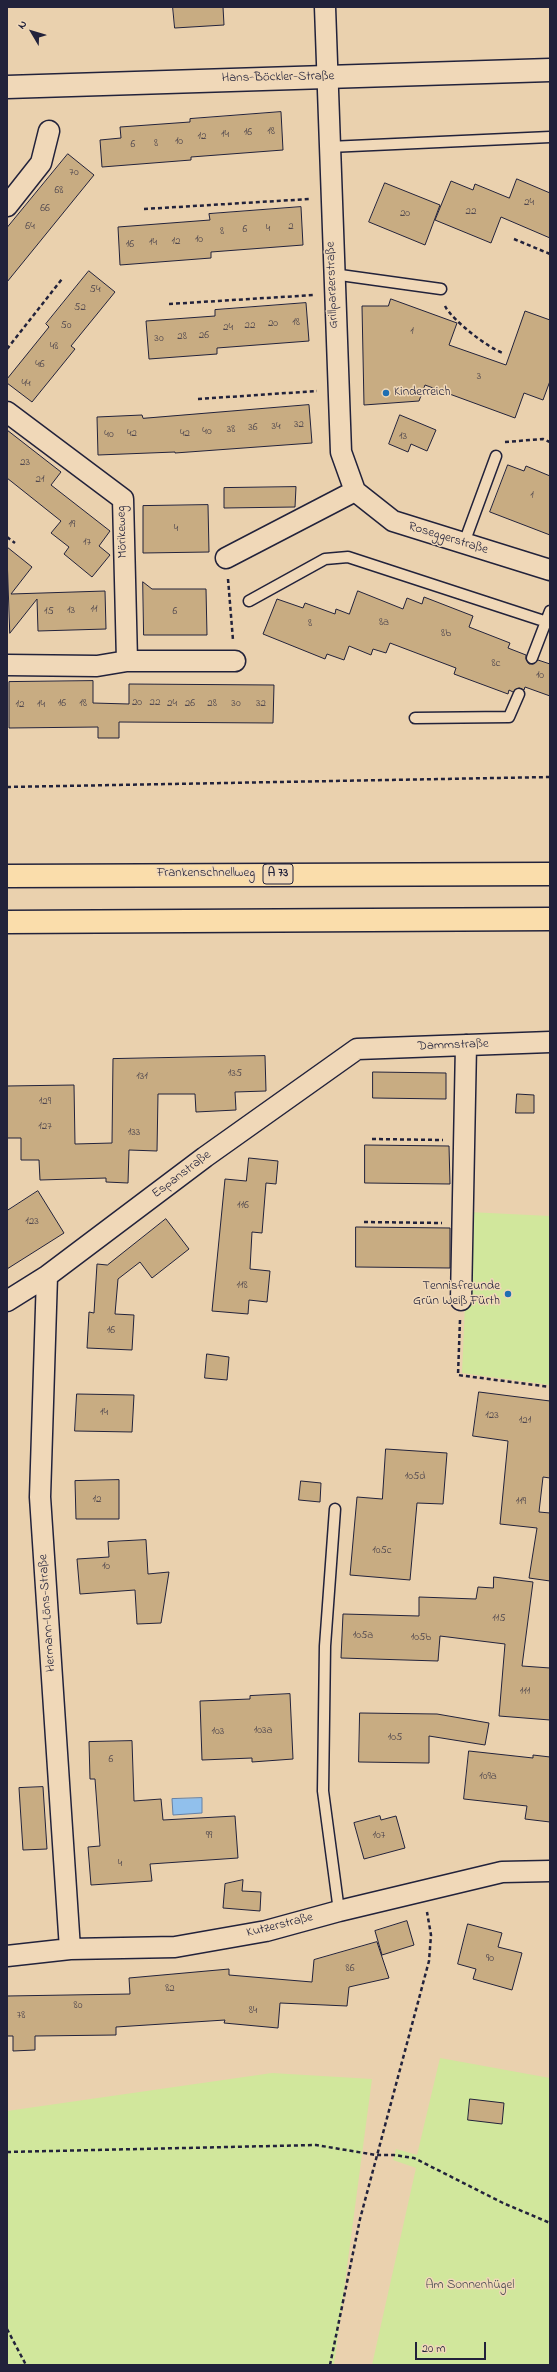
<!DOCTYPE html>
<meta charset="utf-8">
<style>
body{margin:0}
#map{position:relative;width:557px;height:2372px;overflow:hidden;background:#ead1ae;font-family:"Indie Flower",sans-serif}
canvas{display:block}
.frame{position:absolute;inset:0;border:8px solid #22223b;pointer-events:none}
.north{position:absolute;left:12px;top:12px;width:40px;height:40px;-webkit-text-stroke:3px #f0d8b8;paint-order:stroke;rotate:308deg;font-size:11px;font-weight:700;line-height:16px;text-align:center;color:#22223b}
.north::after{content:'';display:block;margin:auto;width:14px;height:18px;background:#22223b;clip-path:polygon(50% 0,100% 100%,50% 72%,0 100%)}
.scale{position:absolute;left:415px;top:2342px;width:71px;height:18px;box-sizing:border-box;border:2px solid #22223b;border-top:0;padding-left:5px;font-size:12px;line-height:14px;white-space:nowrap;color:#22223b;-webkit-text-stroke:3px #f0d8b8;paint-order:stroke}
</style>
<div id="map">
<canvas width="557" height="2372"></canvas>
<div class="frame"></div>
<div class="north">N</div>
<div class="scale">20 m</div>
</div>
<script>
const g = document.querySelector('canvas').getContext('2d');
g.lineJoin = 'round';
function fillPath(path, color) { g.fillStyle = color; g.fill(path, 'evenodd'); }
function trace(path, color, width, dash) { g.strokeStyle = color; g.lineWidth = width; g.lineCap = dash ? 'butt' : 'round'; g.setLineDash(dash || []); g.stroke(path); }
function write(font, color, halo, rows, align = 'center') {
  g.font = font + ' "Indie Flower",sans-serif'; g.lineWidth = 3; g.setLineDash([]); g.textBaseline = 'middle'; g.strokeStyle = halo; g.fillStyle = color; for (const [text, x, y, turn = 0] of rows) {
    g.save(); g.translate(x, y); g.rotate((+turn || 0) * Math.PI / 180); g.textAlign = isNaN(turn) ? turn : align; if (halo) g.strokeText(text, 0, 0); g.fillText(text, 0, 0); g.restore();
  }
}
const green = new Path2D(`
 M469,1212L550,1216V1385L462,1373Z
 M440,2058L550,2078V2365H372L416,2168L393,2160L396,2149L417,2155Z
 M272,2073L372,2079L334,2365H7V2111Z`);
const water = new Path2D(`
 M202,1798V1813L173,1815L172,1799Z`);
const building = new Path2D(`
 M173,7H223L224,25L175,28Z
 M281,112L283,150L191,157V160L102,167L100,140L121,138L120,127L190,122V119Z
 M68,154L94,175L7,282V228Z
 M517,179L550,193V238L501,217L491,243L435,220L451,181L473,190L475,184L509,198Z
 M385,183L440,205L425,245L369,222Z
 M301,207L303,245L211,252V258L120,265L118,227L210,220L209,214Z
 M89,271L115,292L71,346L75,349L32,402L7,383V379L49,327L46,324Z
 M391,299L457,323L449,345L506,365L525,311L550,320V381L543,400L524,393L515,418L425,385L419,401L364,405L362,306H388Z
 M306,303L309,341L217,348V354L149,359L146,321L215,316V310Z
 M309,405L312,443L175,453V452L98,455L97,417L142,415L143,418Z
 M400,415L436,430L427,451L411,444L408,452L389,444Z
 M7,430L61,472L51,485L110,531L99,546L110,555L92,577L64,554L69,547L51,533L61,521L7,478Z
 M508,465L524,471L526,466L550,476V535L490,512Z
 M296,487L295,507L224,508V488Z
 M208,505L209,552L143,553V506Z
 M7,547L32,567L11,594L105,591L106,629L38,631L37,599L10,633Z
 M143,582L152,589H206L207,635H144Z
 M358,591L403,609L407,598L422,604L424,597L473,616L469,627L510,643L508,648L526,655V659L529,664H533L538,660L550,664V696L525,687L524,690L519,688L513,692L509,690L508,694L454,674L456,668L390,643L386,653L373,649L371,655L349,646L344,660L327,654L325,659L263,634L277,599L303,608L305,603L335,614L336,609L349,614Z
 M93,681V703L129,704V684L274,685L273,723L119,722V738H98V727L9,728V682Z
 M265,1056L266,1091L235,1092L236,1110L196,1112L195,1094H158L157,1151L129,1150L128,1183L106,1182V1178L40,1180L39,1160H21V1138H7V1086L74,1085L75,1144L112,1143L113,1059Z
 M373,1072L446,1073V1099L373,1098Z
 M517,1094L534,1095V1113H516Z
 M365,1145L449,1146L450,1184L365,1183Z
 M249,1158L278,1161L276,1184L266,1183L262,1233L252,1232L250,1269L270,1271L267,1302L249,1300L248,1314L212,1311L225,1179L246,1181Z
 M38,1191L64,1233L7,1269V1211Z
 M166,1219L189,1249L152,1278L140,1262L118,1279L115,1314L134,1315L132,1350L87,1348L89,1312L94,1313L97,1264L107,1265Z
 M356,1227L450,1228V1268L356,1267Z
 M207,1354L229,1357L227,1380L205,1378Z
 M479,1392L550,1401V1478L543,1477L539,1512L550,1513V1581L529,1578L537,1528L500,1524L508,1441L473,1436Z
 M77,1394L134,1395L132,1432L75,1431Z
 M386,1449L447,1453L443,1504L417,1503L410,1580L350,1575L357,1497L382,1499Z
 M119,1480V1519H76L75,1481Z
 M301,1481L321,1483L320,1502L299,1500Z
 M146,1540L148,1574L169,1572L161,1623L137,1624L135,1590L80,1594L77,1559L109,1557L108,1542Z
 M494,1577L533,1582L522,1666L550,1668V1720L499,1716L505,1644L440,1636L438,1661L341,1658L343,1614L419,1616V1597L476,1599L478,1587L493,1588Z
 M290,1694L293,1759L252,1762V1758L202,1760L200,1701L250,1699V1696Z
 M360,1713L437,1714L489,1723L485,1745L429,1736V1763L359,1762Z
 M132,1741L134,1801L161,1799L163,1820L235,1816L238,1858L150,1864L152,1881L91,1885L88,1847L100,1846L95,1779H90L89,1742Z
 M469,1751L533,1758V1755L550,1757V1822L525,1819L527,1806L464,1799Z
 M43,1787L47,1849L23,1850L19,1788Z
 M380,1816L381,1820L396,1816L405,1848L364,1859L354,1823Z
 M243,1880L242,1891L261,1892L260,1911L223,1908L225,1884Z
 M407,1921L414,1945L382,1955L375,1931Z
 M468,1924L502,1933L498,1947L522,1953L512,1990L473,1979L476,1969L458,1964Z
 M377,1942L389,1978L349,1987L347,2006L280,2003L278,2028L224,2023L225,2020L116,2027V2035L35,2036V2050L13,2051V2036H7V1996L130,1994L129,1978L229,1969V1975L312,1982L314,1960Z
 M470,2099L504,2103L502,2124L468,2120Z`);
const path = new Path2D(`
 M144,209L310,199
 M514,239L550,254
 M169,304L314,295
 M445,306C452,320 488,348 503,353
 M7,349L62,279
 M198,399L317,391
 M505,442L543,439L550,442
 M7,537L15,543
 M228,579L233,640
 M7,787L550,777
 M372,1139L443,1140
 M364,1222L442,1223
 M460,1320L458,1375L550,1387
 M7,2152L316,2145L376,2155H394L414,2158L503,2203L550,2223
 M7,2329L26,2365
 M330,2365L360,2219L429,1961L431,1935L427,1912`);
const lane = new Path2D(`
 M329,147L550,137
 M333,274L441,289
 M464,543L496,456
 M249,601L325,559L348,557L550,623
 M532,658L550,611
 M415,718L509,717L519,694
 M335,1509L325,1646L323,1791L339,1911`);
const street = new Path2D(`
 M325,7L341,452L355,491
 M7,206L41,163L49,131
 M7,412L123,499L127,661
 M355,491L393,521L550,570
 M226,558L355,491
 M7,665L97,666L127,661H235
 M47,1276L40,1497L70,1949
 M461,1300L466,1045
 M7,1301L47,1276L205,1157L357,1049L550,1042
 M7,1956L70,1949L175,1947L266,1931L339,1911L502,1872L550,1871`);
const secondary = new Path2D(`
 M7,87L550,70`);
const highway = new Path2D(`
 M7,876L550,874
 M7,922L550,919`);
const markers = [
 [386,393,4,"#1f6fb2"],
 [508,1294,4,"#1f6fb2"]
];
const numberNames = [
 ["18",271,132],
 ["16",248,133],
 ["14",225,135],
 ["12",202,137],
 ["10",179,142],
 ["8",156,144],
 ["6",133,145],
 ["70",74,173],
 ["68",59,191],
 ["24",529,203],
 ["66",45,209],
 ["22",471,212],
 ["20",405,214],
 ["64",30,227],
 ["2",291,227],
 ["4",268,229],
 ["6",245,230],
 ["8",222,232],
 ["10",199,240],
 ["12",176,242],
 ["14",153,243],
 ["16",130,245],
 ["54",95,290],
 ["52",80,308],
 ["18",296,323],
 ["20",273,324],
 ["50",66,326],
 ["22",250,326],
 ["24",228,328],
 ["1",412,332],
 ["26",204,336],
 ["28",182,337],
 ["30",159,339],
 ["48",54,347],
 ["46",40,365],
 ["3",479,377],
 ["44",26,384],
 ["32",299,425],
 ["34",276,427],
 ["36",253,428],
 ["38",231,430],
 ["40",207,432],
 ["42",132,434],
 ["42",185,434],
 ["40",109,435],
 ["13",403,437],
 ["23",25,463],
 ["21",40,480],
 ["1",532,496],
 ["19",72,525],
 ["4",176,529],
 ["17",87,543],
 ["11",94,610],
 ["13",71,611],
 ["15",49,612],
 ["6",175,612],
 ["8a",384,623],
 ["8",310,624],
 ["8b",446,634],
 ["8c",496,664],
 ["10",540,676],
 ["20",137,703],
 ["22",155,703],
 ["16",62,704],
 ["18",83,704],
 ["24",172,704],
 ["26",190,704],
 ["28",212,704],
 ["30",236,704],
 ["32",261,704],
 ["12",20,705],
 ["14",41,705],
 ["135",235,1074],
 ["131",142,1077],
 ["129",45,1102],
 ["127",45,1127],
 ["133",134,1133],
 ["116",243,1206],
 ["123",32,1222],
 ["118",242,1286],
 ["16",111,1331],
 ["14",104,1413],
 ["123",492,1416],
 ["121",525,1421],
 ["105d",415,1477],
 ["12",97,1500],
 ["119",521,1502],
 ["105c",382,1551],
 ["10",106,1567],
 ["115",499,1619],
 ["105a",363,1636],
 ["105b",421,1638],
 ["111",525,1692],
 ["103a",263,1731],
 ["103",218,1732],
 ["105",395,1738],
 ["6",111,1760],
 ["109a",488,1777],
 ["99",209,1836],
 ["107",379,1836],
 ["4",120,1864],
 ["90",490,1959],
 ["86",350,1969],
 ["82",170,1989],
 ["80",78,2006],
 ["84",253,2011],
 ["78",21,2016]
];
const shields = [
 [278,874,30]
];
const shieldNames = [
 ["A 73",278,874]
];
const streetNames = [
 ["Hans-Böckler-Straße",278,78,-1],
 ["Grillparzerstraße",333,285,-92],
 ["Mörikeweg",123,532,-92],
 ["Roseggerstraße",448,539,17],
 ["Frankenschnellweg",206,874],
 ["Dammstraße",453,1046,-2],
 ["Espanstraße",182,1175,-37],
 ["Hermann-Löns-Straße",48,1613,-94],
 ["Kutzerstraße",280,1926,-14]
];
const poiNames = [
 ["Kinderreich",394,393],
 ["Tennisfreunde",500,1287,"right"],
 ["Grün Weiß Fürth",500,1302,"right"]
];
const parkNames = [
 ["Am Sonnenhügel",470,2286]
];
fillPath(green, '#d1e79c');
fillPath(water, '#91c0ec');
trace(water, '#6581a5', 1);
fillPath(building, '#c8ac82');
trace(building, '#22223b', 1);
trace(lane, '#22223b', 13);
trace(street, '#22223b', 23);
trace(secondary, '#22223b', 25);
trace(highway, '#22223b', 25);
trace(path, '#22223b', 2.5, [4, 3]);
trace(lane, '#f0d8b8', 10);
trace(street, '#f0d8b8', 20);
trace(secondary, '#f0d8b8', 22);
trace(highway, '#faddab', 22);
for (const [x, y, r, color] of markers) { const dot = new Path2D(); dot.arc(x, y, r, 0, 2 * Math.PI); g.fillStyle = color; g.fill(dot); trace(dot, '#f0d8b8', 1.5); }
write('11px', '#4c444d', null, numberNames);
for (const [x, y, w] of shields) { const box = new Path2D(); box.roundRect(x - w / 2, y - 10, w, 20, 3); g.fillStyle = '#f0d8b8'; g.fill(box); trace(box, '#22223b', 1); }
write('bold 12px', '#22223b', null, shieldNames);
write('13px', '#22223b', '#f0d8b8', streetNames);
write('13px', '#22223b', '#f0d8b8', poiNames, 'left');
write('13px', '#45494e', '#f0d8b8', parkNames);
</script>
